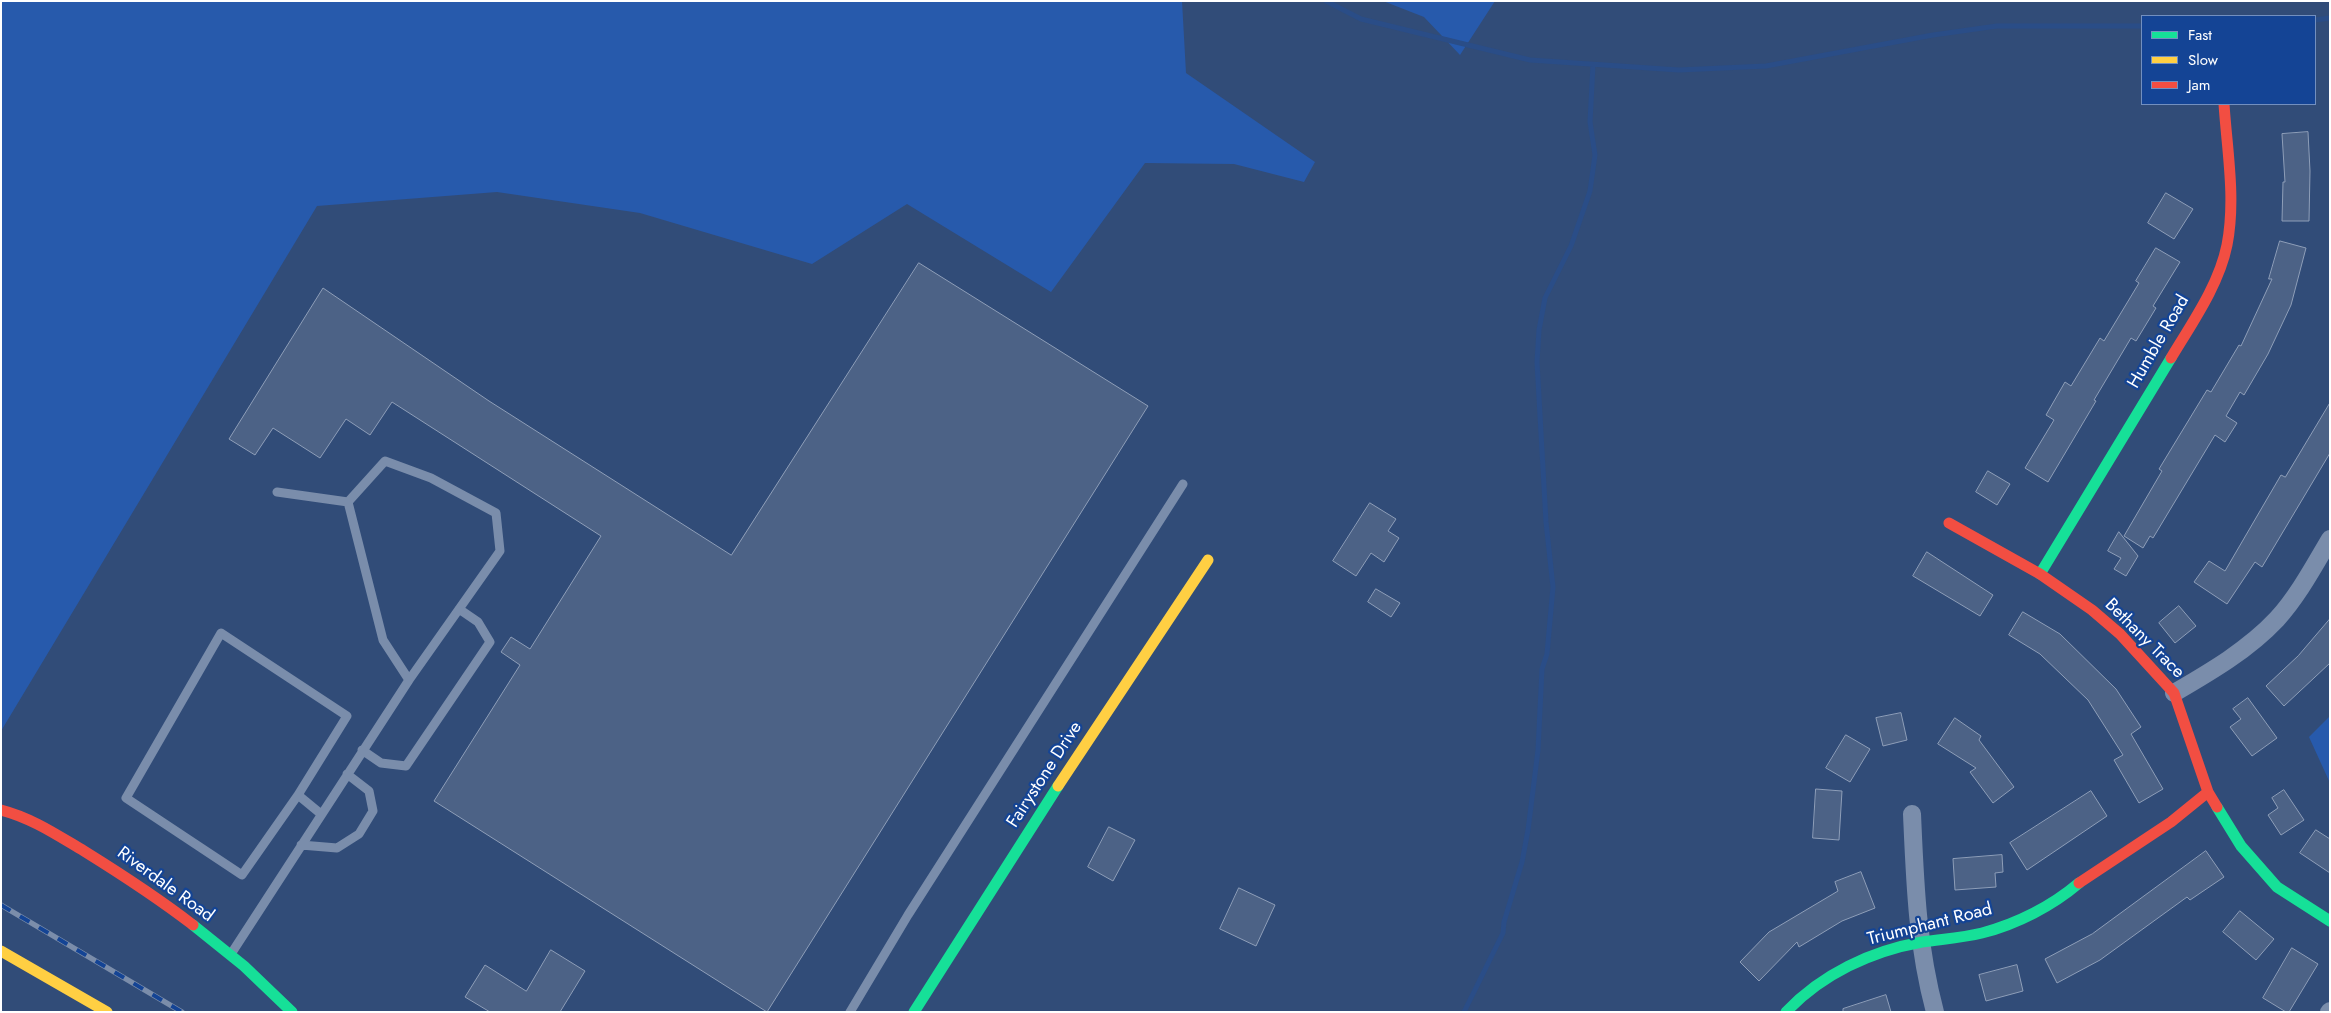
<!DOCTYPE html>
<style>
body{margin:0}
#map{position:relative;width:2331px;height:1013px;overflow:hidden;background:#314c78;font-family:Jost,sans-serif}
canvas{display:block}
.frame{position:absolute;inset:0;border:2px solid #fff;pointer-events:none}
.legend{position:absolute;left:2141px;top:15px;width:175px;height:90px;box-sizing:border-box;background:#144495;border:1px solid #728fbf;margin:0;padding:6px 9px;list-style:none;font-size:15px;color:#fff}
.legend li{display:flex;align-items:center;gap:10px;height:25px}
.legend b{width:25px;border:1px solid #728fbf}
</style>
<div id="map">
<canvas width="2331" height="1013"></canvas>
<div class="frame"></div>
<ul class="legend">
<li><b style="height:6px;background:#16e098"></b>Fast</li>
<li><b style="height:6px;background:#ffcf43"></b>Slow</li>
<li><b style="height:6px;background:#f24e42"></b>Jam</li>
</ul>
</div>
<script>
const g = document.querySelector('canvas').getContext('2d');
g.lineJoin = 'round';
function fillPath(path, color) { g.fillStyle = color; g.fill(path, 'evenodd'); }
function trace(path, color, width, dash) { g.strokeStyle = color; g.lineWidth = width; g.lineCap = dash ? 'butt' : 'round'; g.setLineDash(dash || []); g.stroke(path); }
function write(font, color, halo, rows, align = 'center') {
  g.font = font + ' Jost,sans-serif'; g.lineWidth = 4.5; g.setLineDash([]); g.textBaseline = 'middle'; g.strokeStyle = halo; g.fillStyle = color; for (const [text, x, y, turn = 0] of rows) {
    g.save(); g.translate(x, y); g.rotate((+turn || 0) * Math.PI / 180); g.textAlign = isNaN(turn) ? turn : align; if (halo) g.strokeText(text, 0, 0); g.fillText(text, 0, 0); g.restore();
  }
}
const green = new Path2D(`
 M1,1H1182L1186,73L1315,162L1304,182L1234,164L1145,163L1051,292L907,204L812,264L640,213L497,192L317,206L1,731Z
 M1383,1H1495L1460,55L1424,17Z
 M2330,716V783L2309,737Z`);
const stream = new Path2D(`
 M1326,1L1361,19L1530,60L1679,70L1766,66L1933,35L1997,26H2142
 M2315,20L2330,18
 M1464,1012L1503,933L1504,922L1522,862L1528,830L1538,750L1542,669L1547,654L1553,587L1546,522L1537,362L1539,330L1545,298L1571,246L1590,191L1595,155L1590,122L1593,65`);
const building = new Path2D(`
 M2308,132L2310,171L2309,221H2282L2283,182H2285L2282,134Z
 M2166,193L2193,209L2174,239L2148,223Z
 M2280,241L2306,248L2291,305L2268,354L2244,395L2240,392L2226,416L2237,423L2225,442L2215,435L2153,538L2150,536L2143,548L2124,536L2162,471L2159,469L2207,390L2211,392L2239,345L2241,346L2272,279H2269Z
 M2156,248L2180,262L2153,306L2156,308L2136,341L2131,338L2094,400L2096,401L2048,482L2025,468L2054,420L2046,415L2065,382L2071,386L2100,338L2104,341L2139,283L2136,281Z
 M919,263L1148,406L767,1012L434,801L520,665L501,652L511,637L530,649L601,536L392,402L370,435L346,419L320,458L273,428L255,455L229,439L323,288L489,401L731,555Z
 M2330,403V453L2262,567L2255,562L2227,604L2194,582L2209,561L2225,571L2281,475L2285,477Z
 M1988,471L2010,484L1997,505L1976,492Z
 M1370,503L1396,519L1388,531L1399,538L1384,562L1371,553L1356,576L1333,561Z
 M2119,532L2138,556L2126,576L2114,569L2121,558L2108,551Z
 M1927,552L1993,595L1980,616L1913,576Z
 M1376,589L1400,603L1391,617L1368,602Z
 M2179,606L2196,626L2175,643L2159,623Z
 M2023,612L2060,634L2116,689L2141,727L2131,734L2163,789L2139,803L2114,760L2123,755L2088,700L2040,654L2009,635Z
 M2330,619V663L2284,706L2266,686L2298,656Z
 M2248,698L2277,738L2252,756L2230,727L2241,719L2233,709Z
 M1901,713L1907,740L1883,746L1876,718Z
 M1955,718L1981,736L1979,740L2014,787L1993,803L1970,772L1976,768L1938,744Z
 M1846,735L1870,749L1850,782L1826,768Z
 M1816,789L1842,791L1839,840L1813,838Z
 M2284,790L2304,820L2281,835L2268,815L2278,808L2272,798Z
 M2091,791L2107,816L2027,870L2010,843Z
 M1109,827L1135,840L1113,881L1088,867Z
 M2316,830L2330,839V873L2300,853Z
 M2206,851L2224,877L2190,900L2187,897L2100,960L2057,983L2045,959L2092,934Z
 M2002,855L2003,872L1995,873L1996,887L1955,890L1953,859Z
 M1861,872L1875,908L1842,921L1799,947L1797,942L1759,981L1740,962L1769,932L1838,891L1835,882Z
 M1239,888L1275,905L1256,946L1220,929Z
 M2240,911L2274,939L2256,960L2223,932Z
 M2292,948L2318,964L2289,1012H2286L2263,998Z
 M551,950L585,971L560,1012H490L465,997L485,965L526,991Z
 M2017,965L2023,991L1986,1001L1979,975Z
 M1886,995L1891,1012H1843V1009Z`);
const lane = new Path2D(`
 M385,461L431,478L496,513L500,551L409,680L383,640L348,502Z
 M277,492L348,502
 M362,750L381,763L406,766L490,642L478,622L459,609
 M298,795L242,875L126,798L221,633L347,716L298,795L321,814
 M301,845L337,848L359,834L373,811L369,791L347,774
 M231,954L409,680
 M850,1012L908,915L1183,484`);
const street = new Path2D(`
 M2174,693C2210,672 2248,650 2277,619C2298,596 2314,566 2330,539
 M1912,814C1915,882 1917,945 1935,1012
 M2329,1012L2330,1011`);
const fast = new Path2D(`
 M2040,574L2171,358
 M2217,807L2241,846L2277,887L2330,921
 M193,925L244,966L292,1012
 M914,1012L1058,786
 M1786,1012C1822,974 1871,951 1922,942C1942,939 1962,938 1982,933C2017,924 2052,906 2079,883`);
const slow = new Path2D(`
 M1058,786L1208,560
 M1,951L107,1012`);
const jam = new Path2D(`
 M2171,358C2192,323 2219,285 2227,245C2236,199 2227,150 2224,104
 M1949,523L2040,574L2092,610L2120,634L2174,693L2208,792L2217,807
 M1,810C32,818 57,835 84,851C121,874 158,898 193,925
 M2079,883L2171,822L2208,792`);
const rail = new Path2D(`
 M1,905L182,1012`);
const streetNames = [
 ["Humble Road",2159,342,-60],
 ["Bethany Trace",2144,639,45],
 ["Fairystone Drive",1045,775,-57],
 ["Riverdale Road",165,885,36],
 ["Triumphant Road",1930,925,-14]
];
fillPath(green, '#275aac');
trace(stream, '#2a4d87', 5);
fillPath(building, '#4c6286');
trace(building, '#8e9eb8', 1);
trace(lane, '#7a8dab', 9);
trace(street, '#7a8dab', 18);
trace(fast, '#16e098', 11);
trace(slow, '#ffcf43', 11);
trace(jam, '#f24e42', 11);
trace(rail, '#7b8daa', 5.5);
trace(rail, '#144495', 4, [11]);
write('18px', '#fff', '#144495', streetNames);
</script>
